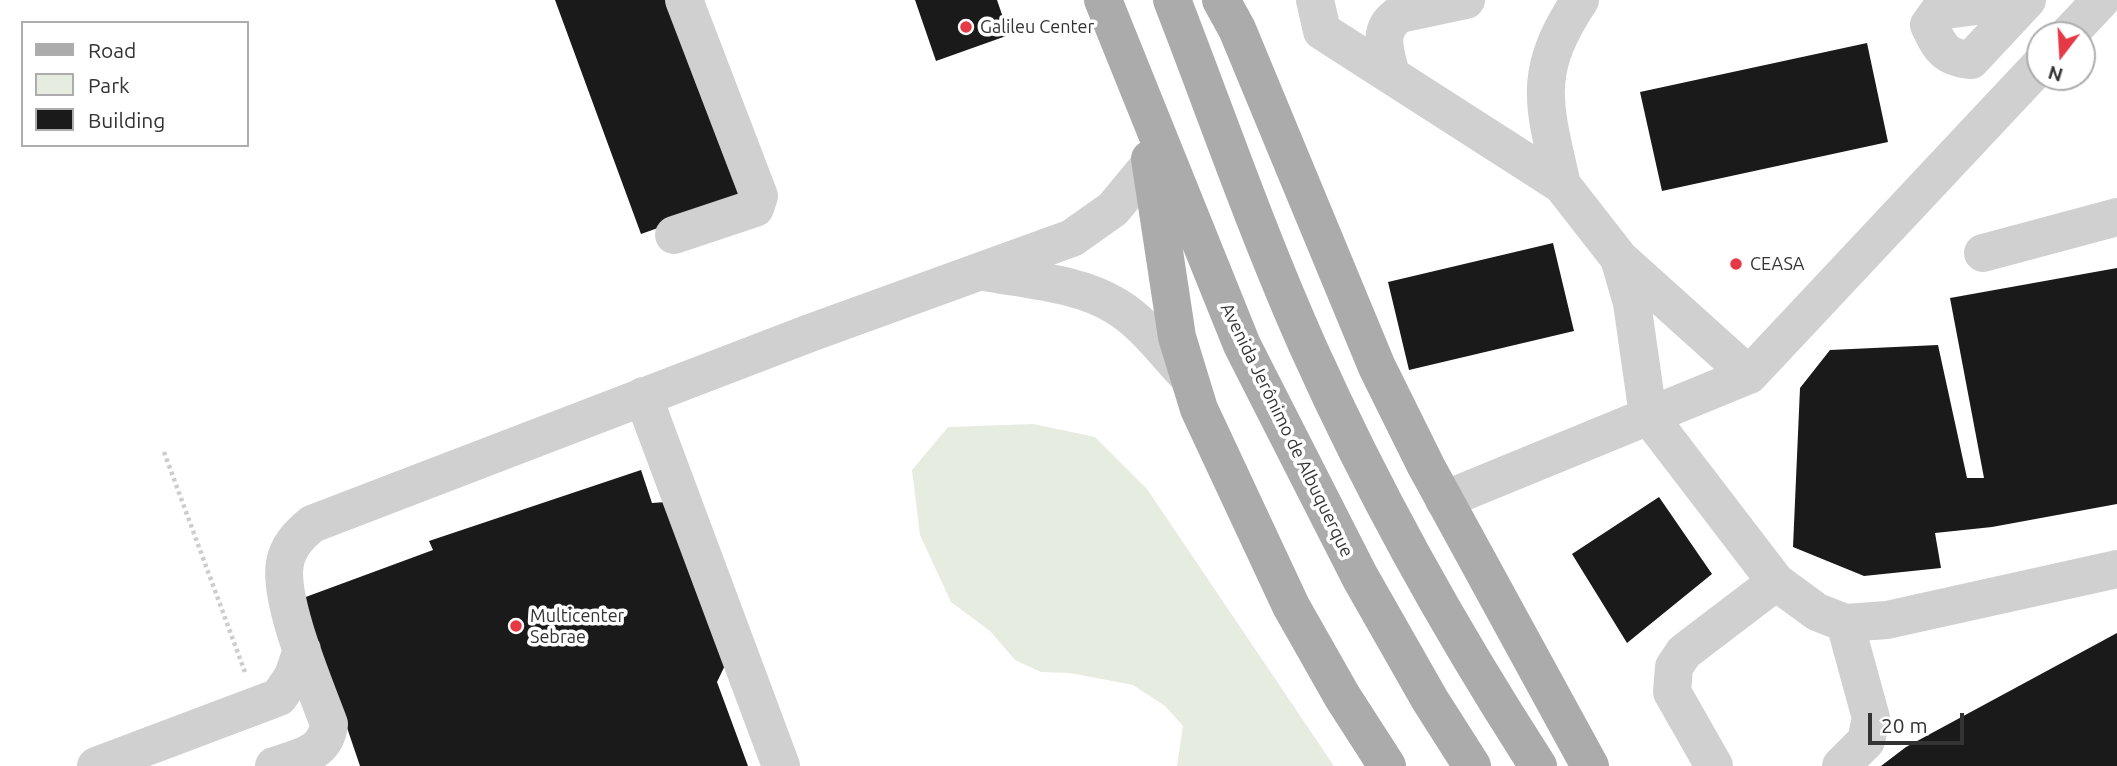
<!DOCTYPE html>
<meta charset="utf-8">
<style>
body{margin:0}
#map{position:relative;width:2117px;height:766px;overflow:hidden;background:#fff;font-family:Ubuntu,sans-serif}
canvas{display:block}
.legend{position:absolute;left:21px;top:21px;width:228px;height:126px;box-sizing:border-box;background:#fff;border:2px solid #adadad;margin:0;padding:9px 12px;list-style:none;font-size:21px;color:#333}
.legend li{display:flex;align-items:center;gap:14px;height:35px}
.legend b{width:35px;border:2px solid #adadad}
.north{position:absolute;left:2026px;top:21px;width:70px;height:70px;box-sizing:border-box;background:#fff;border:2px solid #adadad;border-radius:50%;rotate:197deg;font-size:19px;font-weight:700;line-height:28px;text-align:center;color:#333}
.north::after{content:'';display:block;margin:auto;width:24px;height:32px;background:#e63946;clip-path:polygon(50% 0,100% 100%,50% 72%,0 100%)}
.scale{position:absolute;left:1868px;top:713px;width:96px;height:32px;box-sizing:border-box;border:4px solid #333;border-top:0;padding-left:9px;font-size:21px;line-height:24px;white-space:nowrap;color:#333;-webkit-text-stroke:5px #fff;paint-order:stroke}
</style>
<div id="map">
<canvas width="2117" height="766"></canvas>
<ul class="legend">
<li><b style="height:9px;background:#ababab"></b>Road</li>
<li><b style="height:19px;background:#e6ecdf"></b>Park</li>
<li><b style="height:19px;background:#1a1a1a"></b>Building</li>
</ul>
<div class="north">N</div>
<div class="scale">20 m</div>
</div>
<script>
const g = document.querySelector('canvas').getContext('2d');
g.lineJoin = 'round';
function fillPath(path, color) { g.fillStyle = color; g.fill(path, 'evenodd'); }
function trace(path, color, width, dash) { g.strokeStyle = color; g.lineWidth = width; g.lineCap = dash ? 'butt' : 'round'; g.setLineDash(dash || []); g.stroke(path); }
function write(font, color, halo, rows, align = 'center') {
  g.font = font + ' Ubuntu,sans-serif'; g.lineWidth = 7; g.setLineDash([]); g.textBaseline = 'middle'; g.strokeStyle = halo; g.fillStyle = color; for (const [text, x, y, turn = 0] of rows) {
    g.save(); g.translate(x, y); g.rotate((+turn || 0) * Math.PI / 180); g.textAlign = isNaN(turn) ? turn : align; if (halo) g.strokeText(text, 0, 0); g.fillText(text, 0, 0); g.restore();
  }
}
const green = new Path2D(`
 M1033,424L1095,437L1147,489L1334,766H1177L1183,726L1165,706L1133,685L1070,673L1041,672L1015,660L990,631L951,602L920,535L912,470L948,427Z`);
const building = new Path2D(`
 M555,0H675L748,196L641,234Z
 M915,0H997L1009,35L936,61Z
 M1867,43L1888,142L1662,191L1640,92Z
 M1553,243L1574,331L1409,370L1388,282Z
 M2117,268V504L1992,527L1935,533L1941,568L1864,576L1793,547L1800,388L1830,350L1938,345L1967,478H1984L1950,298Z
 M641,470L652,503L666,502L730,655L717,682L748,766H360L303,598L433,550L429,541Z
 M1659,497L1712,574L1627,643L1572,554Z
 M2117,633V766H1881L1906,747Z`);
const path = new Path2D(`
 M164,452L246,675`);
const minor = new Path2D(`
 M1315,0L1322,31L1562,185L1619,258L1632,303L1648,415L1776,582L1817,612L1845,623L1887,620L2117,569
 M2021,0L1939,11L1929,25C1940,48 1945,58 1971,60L2027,0
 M2068,35L2101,0
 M1391,75C1385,51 1376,29 1400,14L1466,0
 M1562,185C1544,104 1531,74 1580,0
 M674,235L755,208L759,196L684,0
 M1983,253L2117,217
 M1619,258L1749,375
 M985,272C1028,280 1078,283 1116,306C1143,322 1164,351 1186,374
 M643,396L781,766
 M1444,500L1749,375L2040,65
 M96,766L279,697L293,676L302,650
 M274,766C299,757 326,754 329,724C315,686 278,600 285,563C288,546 299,535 312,524L810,333L1072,238L1113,209L1151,163
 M1714,766L1672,692L1674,667L1684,652L1776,582
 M1841,766L1866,741L1871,718L1845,623`);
const major = new Path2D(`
 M1103,0L1242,345L1360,577L1430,700L1472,766
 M1172,0C1217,116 1258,235 1309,349C1374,494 1452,633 1538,766
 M1221,0L1237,29L1377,367L1426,466L1590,766
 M1150,159L1177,337L1199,409L1291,606L1342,696L1387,766`);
const markers = [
 [966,27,7,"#e63946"],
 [1736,264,7,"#e63946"],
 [516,626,7,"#e63946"]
];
const poiNames = [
 ["Galileu Center",980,27],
 ["CEASA",1750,264],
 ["Multicenter",530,616],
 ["Sebrae",530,637]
];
const streetNames = [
 ["Avenida Jerônimo de Albuquerque",1287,430,64]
];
fillPath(green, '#e6ecdf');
fillPath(building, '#1a1a1a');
trace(path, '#cdcdcd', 4.5, [3.5, 3.5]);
trace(minor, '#d0d0d0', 38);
trace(major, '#ababab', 38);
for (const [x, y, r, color] of markers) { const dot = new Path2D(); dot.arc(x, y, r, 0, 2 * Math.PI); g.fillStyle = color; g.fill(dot); trace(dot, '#fff', 2.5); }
write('18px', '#333', '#fff', poiNames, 'left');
write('18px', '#333', '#fff', streetNames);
</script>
